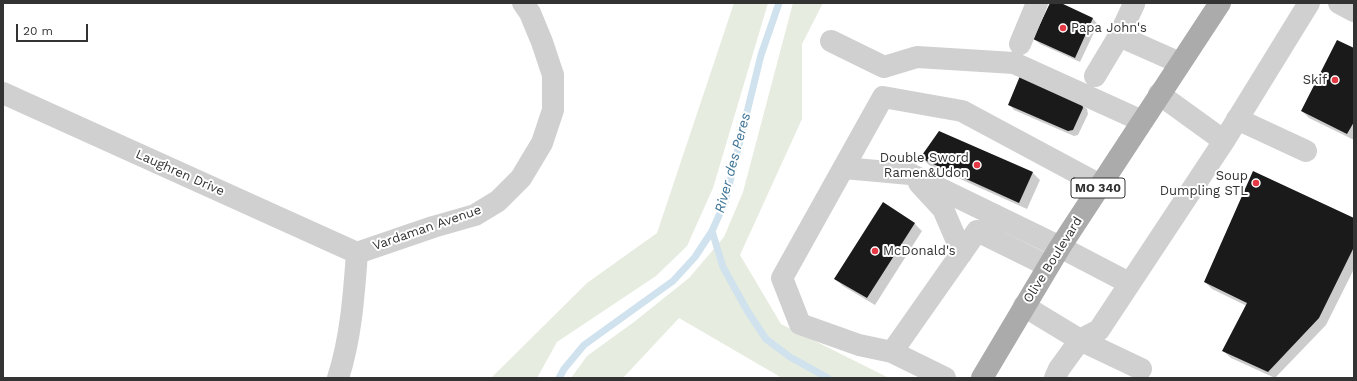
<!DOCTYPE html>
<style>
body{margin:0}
#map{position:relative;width:1357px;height:381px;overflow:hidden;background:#fff;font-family:"Work Sans",sans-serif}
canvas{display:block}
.frame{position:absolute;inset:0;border:4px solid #333;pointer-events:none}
.scale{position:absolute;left:16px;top:24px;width:72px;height:18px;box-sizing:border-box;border:2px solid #333;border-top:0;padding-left:5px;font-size:12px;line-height:14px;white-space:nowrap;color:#333;-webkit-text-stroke:3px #fff;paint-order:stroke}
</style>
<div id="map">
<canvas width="1357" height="381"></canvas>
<div class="frame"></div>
<div class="scale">20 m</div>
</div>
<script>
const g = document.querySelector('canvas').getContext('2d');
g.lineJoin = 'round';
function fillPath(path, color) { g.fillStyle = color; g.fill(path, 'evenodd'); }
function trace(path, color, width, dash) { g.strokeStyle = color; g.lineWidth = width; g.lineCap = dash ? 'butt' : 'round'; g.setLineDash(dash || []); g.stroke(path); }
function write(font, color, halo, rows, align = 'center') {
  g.font = font + ' "Work Sans",sans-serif'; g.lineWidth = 4; g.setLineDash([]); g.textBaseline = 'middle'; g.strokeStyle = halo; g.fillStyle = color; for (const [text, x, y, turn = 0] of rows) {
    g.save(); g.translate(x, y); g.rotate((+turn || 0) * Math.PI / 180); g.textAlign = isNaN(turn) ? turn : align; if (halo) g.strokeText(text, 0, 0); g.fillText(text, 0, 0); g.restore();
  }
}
const green = new Path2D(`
 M734,3H768L713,188L687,246L656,276L557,342L537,378H491L587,283L657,233Z
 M793,3H823L802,44V119L740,255L781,324L889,378H782L679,318L623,378H571L587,356L634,322L689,278L724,237L743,192Z`);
const shadow = new Path2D(`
 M1051,3H1058L1092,18L1098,24L1080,62L1040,44L1034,39Z
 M1354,49V140L1309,118L1302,111Z
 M1009,104H1081L1087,109L1088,114L1078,135L1074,136L1014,110Z
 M939,132L1033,173L1040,180L1027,209L929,165L922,158Z
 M883,204L915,224L922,231L875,305L843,286L835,279Z
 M1354,219V269L1326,325L1275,378L1231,358L1223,351L1247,306L1212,289L1205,282Z`);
const stream = new Path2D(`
 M712,231L723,267L748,312L766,339L790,357L828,378
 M559,378L564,369L584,345L673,281L695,257L712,231L725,202L761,55L779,3`);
const building = new Path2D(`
 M1050,3H1061L1093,18L1075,58L1033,39Z
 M1337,40L1354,48V122L1347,134L1301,111Z
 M1020,76L1082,103L1083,108L1073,130L1068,131L1008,105Z
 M939,131L1033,172L1019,203L920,158Z
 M1253,171L1354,218V247L1319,318L1268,372L1222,351L1247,303L1204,282Z
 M883,202L915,223L867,298L834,279Z`);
const minor = new Path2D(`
 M1133,3L1134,4L1119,36L1180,63
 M1339,3L1354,11
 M831,41L884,67L917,57L1014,63L1142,121
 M1020,44L1037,3
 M1095,76L1119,36
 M3,93L357,253
 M1159,94L1224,141
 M1237,119L1306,151
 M844,168L910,174L1060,247L1129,283
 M919,183L943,209L962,253
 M1024,306L1080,340L1141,369
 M892,352L977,231L1048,266
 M338,378C351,338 354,294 357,253L433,227L475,215L498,201L521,178L542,143L553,110V75L542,42L530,13L523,3
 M945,378L892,352L859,345L800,324L782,278L883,97L962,111L1100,185
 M1055,378L1059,369L1080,340L1099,330L1224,141L1309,3`);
const major = new Path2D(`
 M982,378L1060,247L1220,3`);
const markers = [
 [1063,28,4,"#e63946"],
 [1335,80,4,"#e63946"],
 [977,165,4,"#e63946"],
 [1256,183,4,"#e63946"],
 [875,251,4,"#e63946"]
];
const shields = [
 [1098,188,54]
];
const shieldNames = [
 ["MO 340",1098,188]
];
const poiNames = [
 ["Papa John's",1071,28,"left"],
 ["Skif",1327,80],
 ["Double Sword",969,158],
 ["Ramen&Udon",969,173],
 ["Soup",1248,176],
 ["Dumpling STL",1248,191],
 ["McDonald's",883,251,"left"]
];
const streetNames = [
 ["Laughren Drive",180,173,24],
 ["Vardaman Avenue",427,228,-19],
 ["Olive Boulevard",1053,260,-58]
];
const waterNames = [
 ["River des Peres",733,163,-75]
];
fillPath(green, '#e6ecdf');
fillPath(shadow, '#0003');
trace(stream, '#cfe2ee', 7);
fillPath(building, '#1a1a1a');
trace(minor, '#d0d0d0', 22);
trace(major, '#ababab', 22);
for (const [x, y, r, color] of markers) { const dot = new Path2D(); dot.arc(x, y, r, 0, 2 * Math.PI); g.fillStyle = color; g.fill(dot); trace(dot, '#fff', 1.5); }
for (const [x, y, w] of shields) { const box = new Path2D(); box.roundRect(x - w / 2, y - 10, w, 20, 3); g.fillStyle = '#fff'; g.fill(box); trace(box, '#333', 1); }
write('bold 12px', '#333', null, shieldNames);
write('13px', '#333', '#fff', poiNames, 'right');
write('13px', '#333', '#fff', streetNames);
write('italic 14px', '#3f7597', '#fff', waterNames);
</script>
